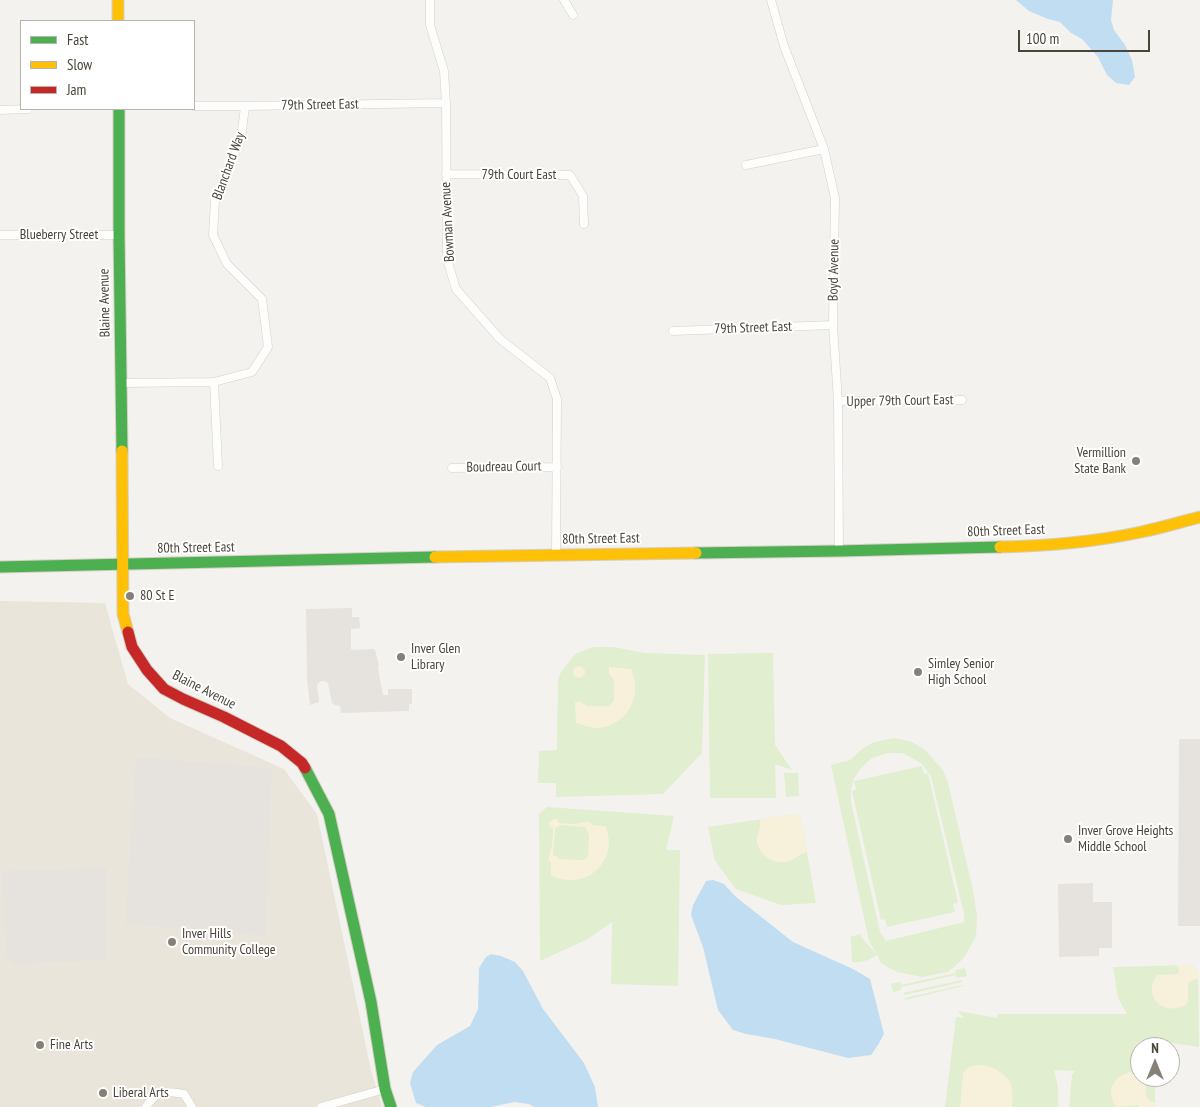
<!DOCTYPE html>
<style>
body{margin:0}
#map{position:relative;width:1200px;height:1107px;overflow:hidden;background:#f4f2ee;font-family:"PT Sans Narrow",sans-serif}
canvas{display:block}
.legend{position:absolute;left:20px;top:20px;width:175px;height:90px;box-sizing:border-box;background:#fff;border:1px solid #b7b4b0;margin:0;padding:6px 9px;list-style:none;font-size:15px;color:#4b4439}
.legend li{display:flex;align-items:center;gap:10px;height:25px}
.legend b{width:25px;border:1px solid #b7b4b0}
.north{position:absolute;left:1130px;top:1037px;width:50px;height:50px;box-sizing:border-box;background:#fff;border:1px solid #b7b4b0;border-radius:50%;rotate:0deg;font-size:14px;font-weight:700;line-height:20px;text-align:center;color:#4b4439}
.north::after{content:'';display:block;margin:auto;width:18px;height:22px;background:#868178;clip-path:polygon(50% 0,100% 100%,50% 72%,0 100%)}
.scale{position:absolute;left:1018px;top:30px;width:132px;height:22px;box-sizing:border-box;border:2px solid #4b4439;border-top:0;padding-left:6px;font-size:15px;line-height:18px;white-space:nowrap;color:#4b4439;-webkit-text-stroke:4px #fff;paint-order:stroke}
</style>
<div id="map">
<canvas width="1200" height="1107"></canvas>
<ul class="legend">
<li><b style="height:6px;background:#4caf50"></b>Fast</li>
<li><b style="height:6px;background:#ffc107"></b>Slow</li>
<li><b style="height:6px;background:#c62828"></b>Jam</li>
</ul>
<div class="north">N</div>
<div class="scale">100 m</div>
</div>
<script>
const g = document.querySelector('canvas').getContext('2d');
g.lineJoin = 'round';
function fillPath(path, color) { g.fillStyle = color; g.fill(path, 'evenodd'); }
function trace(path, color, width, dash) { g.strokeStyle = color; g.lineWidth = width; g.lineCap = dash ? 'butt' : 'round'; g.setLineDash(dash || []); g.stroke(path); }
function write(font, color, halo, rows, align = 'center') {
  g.font = font + ' "PT Sans Narrow",sans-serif'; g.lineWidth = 4; g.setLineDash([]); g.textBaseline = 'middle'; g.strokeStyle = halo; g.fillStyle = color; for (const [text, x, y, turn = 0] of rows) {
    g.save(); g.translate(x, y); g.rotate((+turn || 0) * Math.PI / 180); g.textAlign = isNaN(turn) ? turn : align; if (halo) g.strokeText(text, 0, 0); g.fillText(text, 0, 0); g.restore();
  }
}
const education = new Path2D(`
 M0,601L105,603L128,684L170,718L284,769L317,814L371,1070L382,1107H0Z`);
const green = new Path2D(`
 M593,647H614L644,653L705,655L702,753L663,794L556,797V783H538L539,751L557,750L558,679L562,670L575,654Z
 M773,653L775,745L792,770L775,764L776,798H710L708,654Z
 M894,738L912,742L925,750L943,770L948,783L973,890L977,916L976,936L964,958L948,972L922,977L897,972L881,963L877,955C869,960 862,963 852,962L851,941L850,937L860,934L862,938L876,954L869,941L831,765L850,760L862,749L874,742ZM888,753H902L921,763L931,776L964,914V922L886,941L880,932L851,802V789L854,778L861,768L872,758Z
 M922,766L924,774L928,773L958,903L953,904L955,912L887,927L885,919L881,920L852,791L856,789L854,781Z
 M784,773H798L799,796L786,797Z
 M547,807L674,816L666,850H680L678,986L611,984L612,922L588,939L540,961L539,814Z
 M796,814L801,818L816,903L781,905L736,889L715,861L708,827Z
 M1192,965L1198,971L1199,1047L1165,1042L1155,1037L1154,1047H1140V1077H1155V1106L1153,1107H1069L1072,1075L1075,1071L1054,1070L1058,1087V1107H945L956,1017L964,1018L958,1011L997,1018L998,1014H1127L1118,998L1113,967Z
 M965,968L967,976L957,978L956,975L901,987V990L893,992L891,984L900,982L901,985L956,973L955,970Z
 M962,980V982L904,995L903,993Z
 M963,985V986L905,1000V998Z`);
const sand = new Path2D(`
 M573 672a6 6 0 1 1 12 0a6 6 0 1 1-12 0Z
 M609,667L631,669C633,674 635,679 635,684C638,707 618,729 595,728C588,727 582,725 576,723L575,702H581L587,706H609L614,701V680L609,674Z
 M796,814L801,818L807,852C800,853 797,858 790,861C776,866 760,857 757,842C756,834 762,827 760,819Z
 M554,819H557L559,823L576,824L583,822H590L593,825L605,826C608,831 609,838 609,844C607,873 576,889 551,875V862L548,861L552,846L553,829C549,827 548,824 550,821ZM560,825L585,827L589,835L588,856L583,860L559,859L557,856L553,855L555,829Z
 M1179,965H1192L1198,971L1199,980L1195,979L1188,983V1000L1187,1004C1164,1018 1141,996 1157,975L1178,974L1179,969L1177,966Z
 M978,1065C987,1065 993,1067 1000,1072C1014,1082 1013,1091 1012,1107H960L963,1073L968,1067Z
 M1129,1072L1140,1073V1077H1145L1146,1097L1152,1102H1155V1106L1153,1107H1139L1138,1105L1117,1107C1109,1100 1109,1085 1118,1078C1121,1075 1125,1074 1129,1072Z`);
const parking = new Path2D(`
 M352,608V617H359L360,628L351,629V649L353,650L373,649L375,650L379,665L378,668L383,695H388V689H412V704H409V711L341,713L340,706L335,705L332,703L328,684L327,682L322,681L319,682L317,685L319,702L310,705L307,680L306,609Z
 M1179,739H1200V926H1178Z
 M136,757L272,768L266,936L125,924Z
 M107,868L106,960L15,964L6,956L2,871Z
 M1093,883V902H1112V948H1099V956L1059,957L1058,884Z`);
const water = new Path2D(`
 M1016,0H1113L1111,20L1114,30L1125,45L1132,60L1135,77L1129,85L1116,83L1107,75L1098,57L1082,39L1071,33L1060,22L1048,19L1029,11Z
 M713,880L724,884L736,897L793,942L853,969L870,979L884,1034L878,1045L871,1055L848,1058L775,1039L746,1034L733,1030L718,1010L703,947L691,915L693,905L706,881Z
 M491,954L501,956L515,962L523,971L543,1009L584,1063L595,1087L598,1107H534L529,1104L514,1102L491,1107H426L416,1103L410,1083L413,1072L437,1045L470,1026L478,1009L479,968L486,957Z`);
const street = new Path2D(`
 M430,0V25L444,71L446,103L447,259L456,289L500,339L550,378L557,399L556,554
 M564,0L573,15
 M771,0L784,46L824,149L835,198L833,325L838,401L839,551
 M194,106H245L446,103
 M0,110L28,109
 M746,165L824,149
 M446,174L570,175L583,196L584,224
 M0,235H119
 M673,331L833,325
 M214,382L218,466
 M122,383L214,382L252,372L268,347L262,299L227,264L213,235L215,201L241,139L245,106
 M838,401L962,400
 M452,468L557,467
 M146,1107C158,1089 165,1091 184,1094L192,1107
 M321,1107L385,1089`);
const fast = new Path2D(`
 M119,109V235L122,451
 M696,553L839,551L1000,547
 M0,567L435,557
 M305,768L329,814L371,1002L385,1089L391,1107`);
const slow = new Path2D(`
 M118,0V21
 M122,451L123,614L128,632
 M1000,547C1047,546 1095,542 1141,532C1161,528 1180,522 1200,517
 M435,557L696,553`);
const jam = new Path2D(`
 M128,632L132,647L147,670L164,689L183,699L224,717L281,746L302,763L305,768`);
const markers = [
 [1136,461,5,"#868178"],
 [130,596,5,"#868178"],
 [401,657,5,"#868178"],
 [918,672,5,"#868178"],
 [1068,839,5,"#868178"],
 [172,942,5,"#868178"],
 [40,1045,5,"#868178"],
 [103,1093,5,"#868178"]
];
const streetNames = [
 ["79th Street East",320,105,-1],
 ["Blanchard Way",229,166,-70],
 ["79th Court East",519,175],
 ["Bowman Avenue",448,222,-93],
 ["Blueberry Street",59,235],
 ["Boyd Avenue",834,270,-89],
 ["Blaine Avenue",105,303,-91],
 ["79th Street East",753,328,-2],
 ["Upper 79th Court East",900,401,-1],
 ["Boudreau Court",504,467,-1],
 ["80th Street East",1006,531,-2],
 ["80th Street East",601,539,-1],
 ["80th Street East",196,548,-1],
 ["Blaine Avenue",204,690,27]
];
const poiNames = [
 ["Vermillion",1126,453,"right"],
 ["State Bank",1126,469,"right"],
 ["80 St E",140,596],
 ["Inver Glen",411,649],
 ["Library",411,665],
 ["Simley Senior",928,664],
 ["High School",928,680],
 ["Inver Grove Heights",1078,831],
 ["Middle School",1078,847],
 ["Inver Hills",182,934],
 ["Community College",182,950],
 ["Fine Arts",50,1045],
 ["Liberal Arts",113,1093]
];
fillPath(education, '#eae5da');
fillPath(green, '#e1eecf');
fillPath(sand, '#f7f0da');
fillPath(parking, '#e6e3df');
fillPath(water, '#c0ddf1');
trace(street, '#d2d0cb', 9);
trace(fast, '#d3cfc5', 13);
trace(slow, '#d3cfc5', 13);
trace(jam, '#d3cfc5', 13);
trace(street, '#fdfdfc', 8);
trace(fast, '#4caf50', 11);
trace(slow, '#ffc107', 11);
trace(jam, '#c62828', 11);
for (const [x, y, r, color] of markers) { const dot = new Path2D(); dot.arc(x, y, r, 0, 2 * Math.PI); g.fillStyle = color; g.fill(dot); trace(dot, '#fff', 2); }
write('14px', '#4b4439', '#fff', streetNames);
write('14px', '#4b4439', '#fff', poiNames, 'left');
</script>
